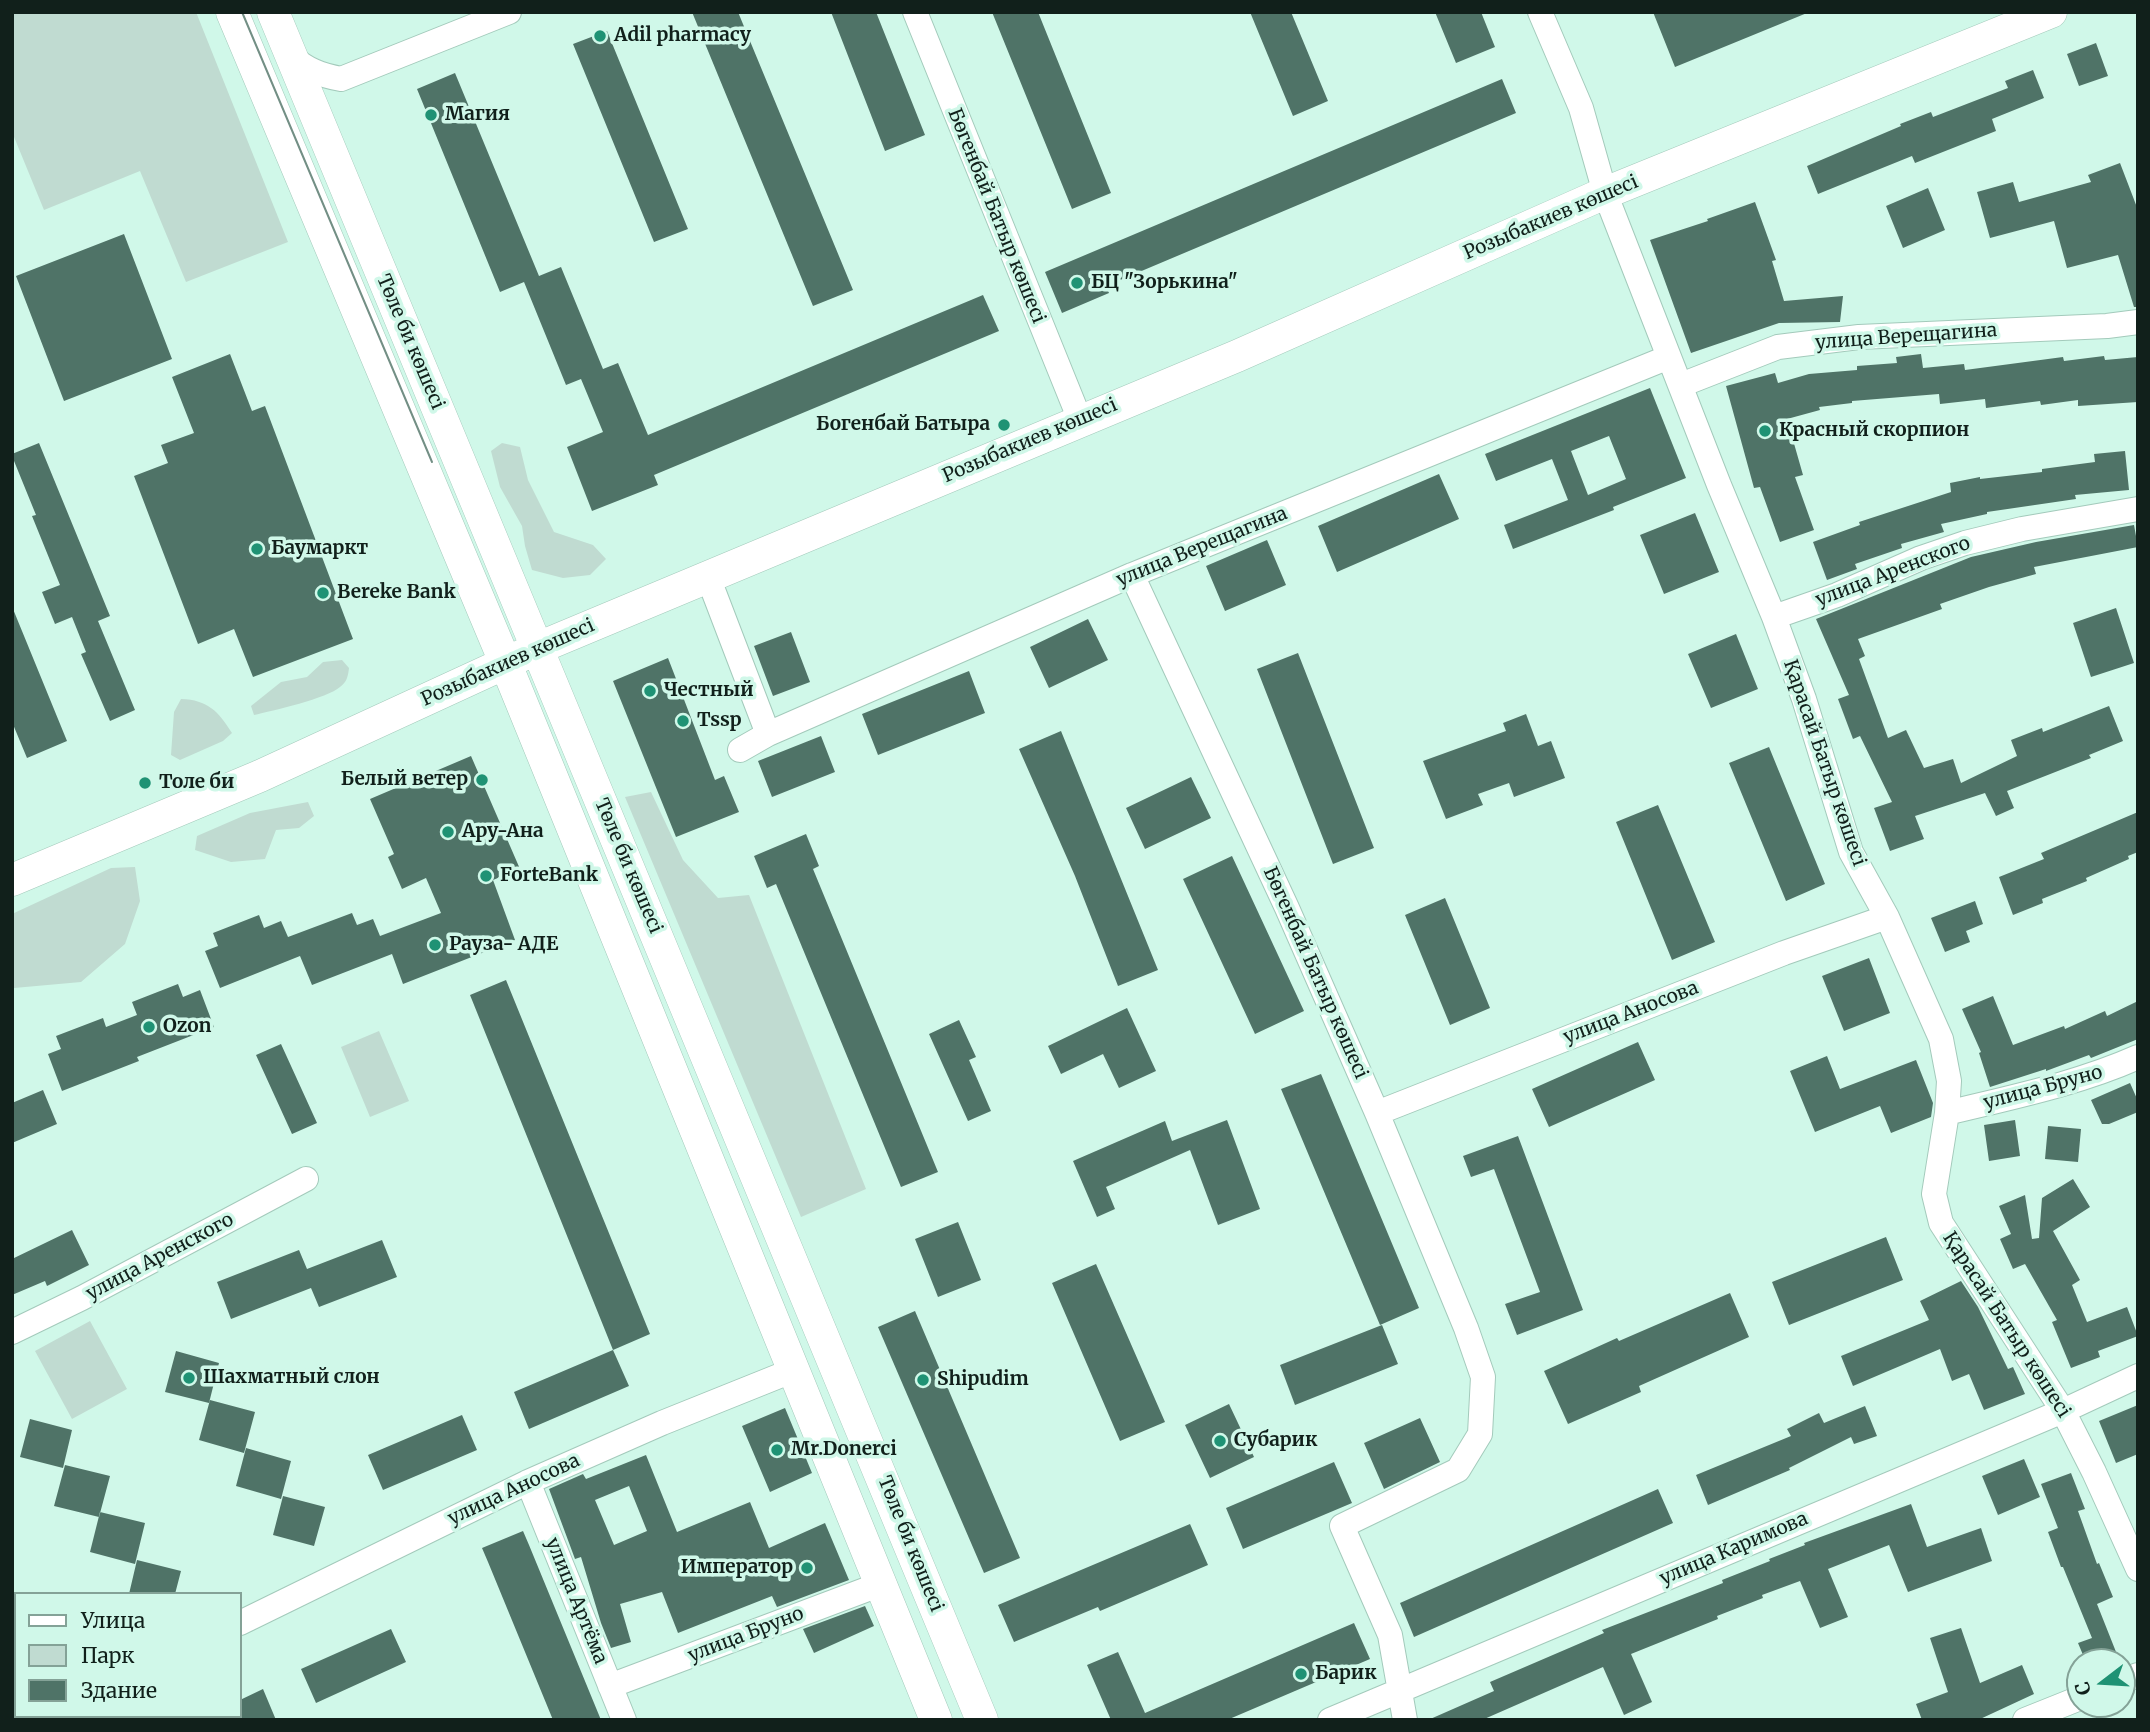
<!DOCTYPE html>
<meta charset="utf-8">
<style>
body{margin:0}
#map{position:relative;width:2150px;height:1732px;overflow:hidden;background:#d0f8e9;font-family:Merriweather,serif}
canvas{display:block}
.frame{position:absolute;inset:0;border:14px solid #11201b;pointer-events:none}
.legend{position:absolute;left:14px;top:1592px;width:228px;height:126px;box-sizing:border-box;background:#d0f8e9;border:2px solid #84a297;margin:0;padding:9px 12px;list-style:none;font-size:21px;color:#11201b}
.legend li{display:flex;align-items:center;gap:14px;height:35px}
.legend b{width:35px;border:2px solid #84a297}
.north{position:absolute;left:2066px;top:1648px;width:70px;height:70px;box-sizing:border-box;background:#d0f8e9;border:2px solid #84a297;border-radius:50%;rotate:253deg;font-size:19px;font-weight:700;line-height:28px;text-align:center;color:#11201b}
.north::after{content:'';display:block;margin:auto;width:24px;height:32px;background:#1f9274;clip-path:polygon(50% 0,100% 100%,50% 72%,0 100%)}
</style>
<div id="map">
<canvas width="2150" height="1732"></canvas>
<div class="frame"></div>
<ul class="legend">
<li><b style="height:9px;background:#fff"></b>Улица</li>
<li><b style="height:19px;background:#c0dbd1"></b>Парк</li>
<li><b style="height:19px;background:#4f7367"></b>Здание</li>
</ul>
<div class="north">С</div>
</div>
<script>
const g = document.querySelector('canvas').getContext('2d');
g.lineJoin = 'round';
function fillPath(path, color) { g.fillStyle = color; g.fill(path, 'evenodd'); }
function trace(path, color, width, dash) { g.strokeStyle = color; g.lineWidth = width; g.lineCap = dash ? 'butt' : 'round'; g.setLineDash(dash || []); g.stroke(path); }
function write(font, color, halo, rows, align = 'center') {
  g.font = font + ' Merriweather,serif'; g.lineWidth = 7; g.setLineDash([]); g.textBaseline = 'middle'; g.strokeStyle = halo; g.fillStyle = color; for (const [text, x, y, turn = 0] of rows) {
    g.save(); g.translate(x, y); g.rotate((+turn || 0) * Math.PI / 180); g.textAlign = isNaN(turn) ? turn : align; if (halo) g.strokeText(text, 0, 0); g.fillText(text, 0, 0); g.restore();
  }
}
const green = new Path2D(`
 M12,12H196L288,242L186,282L140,171L44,210L12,132Z
 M502,443L520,447L528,480L554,532L593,545L606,559L590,575L563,578L532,570L525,546L522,526L500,487L491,451Z
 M342,660L349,668C348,676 347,682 340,687C328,698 272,711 254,715L251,706L281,682L307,677L323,662Z
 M181,699C208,700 218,711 232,733L223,741L180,760L171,755L174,712Z
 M651,792L683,860L718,898L749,895L866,1189L801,1217L625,797Z
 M308,802L314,816L299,828L276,830L265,859L231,862L195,850L197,836L250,813Z
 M135,867L140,901L125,944L81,982L14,988L12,985V914L111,868Z
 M379,1031L409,1101L370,1117L341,1047Z
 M90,1321L127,1389L72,1419L35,1351Z`);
const building = new Path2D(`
 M692,12H738L853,290L813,306Z
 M831,12H876L925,135L885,151Z
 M992,12H1038L1111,193L1072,209Z
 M1250,12H1291L1328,101L1293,116Z
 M1435,12H1481L1495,47L1456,63Z
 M1653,12H1807V13L1675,67Z
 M607,31L688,229L654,242L573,44Z
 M2096,43L2108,76L2079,86L2067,54Z
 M2033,70L2044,98L1992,119L1996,131L1915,163L1912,156L1818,194L1807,166L1901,126L1900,124L1931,112L1933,117L2008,88L2005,81Z
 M455,73L539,276L561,267L603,369L618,363L648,435L983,295L999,331L654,475L658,485L592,511L567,447L603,432L581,379L566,385L524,282L500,292L417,89Z
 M1502,79L1516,113L1106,286L1109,293L1062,313L1045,272Z
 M2120,163L2138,210V307H2134L2118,255L2067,268L2054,221L1990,238L1977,192L2013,182L2019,202L2091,182L2088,175Z
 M1928,188L1945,230L1903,248L1886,206Z
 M1755,202L1776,260L1772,261L1784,301L1843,296L1840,322L1779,323L1691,353L1650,240L1708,221L1707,219Z
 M124,234L172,359L64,401L16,276Z
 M230,354L252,411L265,406L353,639L253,677L234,629L198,644L134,476L168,463L161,445L194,433L172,377Z
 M1921,354L1923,368L1964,364L1965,370L2063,357L2064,361L2104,356L2105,360L2138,357V402L2078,406V400L2041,405L2040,401L1986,408L1985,399L1940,404L1939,394L1852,401V403L1819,407L1820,410L1787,419L1803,475L1795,477L1814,530L1780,542L1760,487L1754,488L1726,386L1775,373L1778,383L1809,374L1857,370V366L1897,363L1896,357Z
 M1650,388L1686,478L1613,507L1614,510L1513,549L1504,525L1568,500L1552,459L1496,481L1485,454ZM1609,436L1626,479L1588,495L1571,451Z
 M39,443L110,616L98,621L135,710L110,721L81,654L86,652L72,617L55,624L42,592L60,585L32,516L36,515L12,456V454Z
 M2125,451L2129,490L2075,495L2076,499L1987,512V514L1941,524L1944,532L1901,544L1902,548L1855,564L1857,569L1827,580L1813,542L1860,525L1859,522L1951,492L1950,483L1980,477V479L2042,472V469L2095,462L2094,454Z
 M1439,474L1459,519L1337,572L1318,526Z
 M1695,513L1719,572L1664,594L1640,535Z
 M2134,525L2138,547L2034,567L2036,574L1989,587L1940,604L1942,609L1858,639L1865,656L1859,659L1888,738L1906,730L1924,768L1953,759L1961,783L2017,756L2011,740L2042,728L2043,732L2109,706L2123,741L2089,755L2091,758L2007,791L2014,808L1996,816L1985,793L1915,816L1924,839L1890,851L1874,808L1892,802L1860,736L1853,739L1838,699L1849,695L1816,619L1971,557L2036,542Z
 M1267,540L1286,585L1225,611L1206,566Z
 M2116,608L2134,663L2091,677L2073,623Z
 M13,609L67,741L27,758L12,722Z
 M1088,619L1108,660L1049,688L1030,647Z
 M791,632L810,682L773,696L754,646Z
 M1736,634L1758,689L1711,708L1688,654Z
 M1298,653L1374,848L1333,864L1257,669Z
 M668,658L715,780L724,776L739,812L676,837L613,681Z
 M969,671L985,713L878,755L862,714Z
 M1526,714L1538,746L1551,741L1565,778L1514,797L1509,783L1478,794L1483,805L1446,819L1423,761L1506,731L1503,723Z
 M1061,731L1158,970L1118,986L1075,876L1019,749Z
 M821,736L835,772L772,797L758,761Z
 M1769,747L1825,884L1786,901L1729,763Z
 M471,756L520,869L493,880L515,940L403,984L392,954L312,985L300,956L220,988L205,951L218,946L213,933L259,915L264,928L281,921L288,937L352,913L357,925L373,919L380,936L441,913L426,878L402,889L388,857L394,854L370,799Z
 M1191,777L1211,818L1145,849L1126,808Z
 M1658,805L1715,942L1672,960L1616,822Z
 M2138,812V852L2128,856L2129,859L2086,878L2087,881L2042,899L2043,903L2013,915L1999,877L2044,859L2041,853Z
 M806,834L819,866L813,869L938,1172L901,1187L776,884L767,888L754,856Z
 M1232,856L1304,1011L1255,1034L1183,879Z
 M1445,898L1490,1008L1450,1025L1405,915Z
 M1975,901L1983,924L1966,931L1970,942L1945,952L1931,918Z
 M1869,958L1890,1013L1844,1031L1822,976Z
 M506,980L650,1334L613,1350L470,995Z
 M178,984L183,997L200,990L214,1027L137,1057L139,1061L62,1091L48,1054L61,1049L56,1036L103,1018L106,1027L137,1015L132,1002Z
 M1993,996L2013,1045L2064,1026L2065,1029L2105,1011L2107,1016L2138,1001V1039L2091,1058L2089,1055L2046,1071V1069L1990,1087L1979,1053L1981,1052L1962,1009Z
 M1127,1008L1156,1071L1119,1088L1103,1054L1061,1074L1048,1046Z
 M959,1020L976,1057L969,1060L991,1111L968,1121L929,1034Z
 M1638,1042L1655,1080L1549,1127L1532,1089Z
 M281,1044L317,1123L292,1134L256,1055Z
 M1827,1056L1840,1089L1916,1060L1933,1103L1931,1117L1891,1133L1880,1106L1815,1132L1790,1071Z
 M1321,1074L1419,1308L1380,1325L1281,1089Z
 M2130,1083L2138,1101V1112L2109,1124H2102L2091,1100Z
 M43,1090L57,1124L12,1143V1103Z
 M1227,1120L1260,1209L1218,1225L1190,1150L1106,1187L1115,1209L1097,1217L1073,1161L1165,1121L1172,1141Z
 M2015,1120L2020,1156L1989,1161L1984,1125Z
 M2048,1126L2081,1129L2078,1162L2045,1159Z
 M1518,1136L1583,1310L1517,1335L1505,1304L1540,1292L1494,1169L1471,1177L1463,1156Z
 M2073,1179L2090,1207L2053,1231L2080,1280L2072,1285L2087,1322L2127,1307L2138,1336L2098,1351L2100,1357L2071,1368L2052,1322L2057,1320L2025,1264L2013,1269L2000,1239L2011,1234L1999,1206L2025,1195L2032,1239L2039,1238L2042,1198Z
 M958,1222L981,1280L938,1297L915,1239Z
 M72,1230L89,1265L47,1286L45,1281L12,1295V1259Z
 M1886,1237L1903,1280L1789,1325L1772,1282Z
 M382,1240L397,1277L319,1307L311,1288L231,1319L217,1282L299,1250L307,1269Z
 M1096,1264L1165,1422L1120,1441L1052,1283Z
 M1961,1281L1978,1307L2008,1369L2013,1367L2025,1394L1984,1410L1969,1374L1952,1381L1940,1349L1853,1386L1841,1356L1929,1320L1920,1301Z
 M1730,1293L1749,1337L1639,1386L1641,1392L1568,1424L1544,1371L1617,1338L1619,1341Z
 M915,1311L1020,1558L984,1573L878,1327Z
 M1382,1325L1398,1364L1295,1405L1280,1365Z
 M613,1350L629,1386L529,1429L514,1392Z
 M176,1351L219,1363L209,1403L165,1392Z
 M210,1400L255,1412L244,1453L199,1440Z
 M1229,1404L1254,1457L1210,1478L1185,1425Z
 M2138,1405V1454L2116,1463L2099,1421Z
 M1865,1406L1877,1436L1854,1444L1851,1437L1789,1468L1790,1470L1708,1505L1696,1475L1791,1436L1787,1429L1819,1413L1824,1423Z
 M785,1408L812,1473L770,1492L742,1426Z
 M462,1415L477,1450L383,1490L368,1455Z
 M1420,1418L1440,1462L1384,1489L1364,1443Z
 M30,1419L72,1430L63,1468L20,1457Z
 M246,1448L291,1461L281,1499L236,1486Z
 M646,1455L677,1532L750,1502L769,1548L825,1523L849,1580L777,1607L772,1596L678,1633L662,1592L620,1604L631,1642L611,1648L601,1623L581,1557L575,1559L549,1489L583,1474L586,1479ZM629,1486L647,1531L614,1545L595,1500Z
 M2024,1459L2040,1497L1998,1515L1982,1476Z
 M1334,1462L1352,1503L1243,1549L1226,1508Z
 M65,1465L110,1476L99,1517L54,1506Z
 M2071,1473L2085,1509L2078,1511L2097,1564L2099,1563L2113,1597L2097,1604L2120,1662H2086L2078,1643L2092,1638L2063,1567H2061L2048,1532L2058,1528L2041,1484Z
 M1658,1489L1673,1523L1414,1637L1400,1603Z
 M283,1496L325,1507L314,1546L273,1535Z
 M1911,1504L1927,1547L1981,1528L1992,1561L1908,1592L1889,1545L1828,1569L1848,1617L1820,1628L1800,1581L1762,1595L1763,1598L1717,1616L1718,1619L1631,1654L1652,1702L1624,1715L1603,1667L1482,1720H1428L1494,1691L1490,1682L1604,1633L1602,1630L1723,1583L1722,1580L1770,1561L1769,1559L1805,1545L1804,1543Z
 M100,1512L145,1523L135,1564L90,1552Z
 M1190,1524L1208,1565L1100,1611L1098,1607L1014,1642L998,1605Z
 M523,1531L529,1545L601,1720H553L488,1562L482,1548Z
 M137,1560L181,1571L175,1594H129Z
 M865,1606L874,1626L814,1653L803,1629Z
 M1354,1623L1370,1659L1227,1720H1111L1087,1665L1118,1652L1145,1713Z
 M1961,1628L1980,1683L2022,1665L2034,1694L1978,1720H1922L1916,1704L1948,1692L1930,1638Z
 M391,1629L406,1662L316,1703L301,1669Z
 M263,1689L276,1720H240V1700Z`);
const minor = new Path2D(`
 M915,12L1080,420
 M1540,12L1581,108L1605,193L1719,485L1774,617L1804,699L1851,852L1887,917L1941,1039L1949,1081L1947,1113L1934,1194L1941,1223L2063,1411L2094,1472L2138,1569
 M291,56C307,70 320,75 341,79L509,12
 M1681,385L1778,347L1859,337L2107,326L2138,322
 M1132,575L1287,908L1377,1113L1466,1328L1483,1377L1480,1434L1458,1470L1342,1526L1390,1635L1405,1720
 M708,577L768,734
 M1774,617L1837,595L1921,558L1965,543L2022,529L2138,509
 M740,750L768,734L1132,575L1669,357
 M1377,1113L1784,953L1887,917
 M1947,1113C2012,1097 2077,1084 2138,1057
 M12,1332L82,1298L306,1179
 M528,1482L624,1720
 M240,1623L528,1482L662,1423L794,1370
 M2122,1681L2138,1675
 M610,1686L881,1584
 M36,1720L43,1716
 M1330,1720L2063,1411L2138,1376
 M2025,1720L2080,1698`);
const major = new Path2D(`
 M232,12L505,662L936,1720
 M273,12L982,1720
 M12,880L260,776L538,648L1237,356L1605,193L2051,12`);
const tram = new Path2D(`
 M242,12L432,462`);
const markers = [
 [600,36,7,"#1f9274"],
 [431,115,7,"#1f9274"],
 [1077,283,7,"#1f9274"],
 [1004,425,7,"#1f9274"],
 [1765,431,7,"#1f9274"],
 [257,549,7,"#1f9274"],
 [323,593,7,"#1f9274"],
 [650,691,7,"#1f9274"],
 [683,721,7,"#1f9274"],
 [482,780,7,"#1f9274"],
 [145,783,7,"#1f9274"],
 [448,832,7,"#1f9274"],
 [486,876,7,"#1f9274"],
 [435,945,7,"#1f9274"],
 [149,1027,7,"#1f9274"],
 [189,1378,7,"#1f9274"],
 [923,1380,7,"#1f9274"],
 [1220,1441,7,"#1f9274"],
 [777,1450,7,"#1f9274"],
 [807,1568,7,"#1f9274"],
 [1301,1674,7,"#1f9274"]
];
const poiNames = [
 ["Adil pharmacy",614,36],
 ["Магия",445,115],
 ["БЦ \"Зорькина\"",1091,283],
 ["Богенбай Батыра",990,425,"right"],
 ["Красный скорпион",1779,431],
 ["Баумаркт",271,549],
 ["Bereke Bank",337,593],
 ["Честный",664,691],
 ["Tssp",697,721],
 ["Белый ветер",468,780,"right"],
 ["Толе би",159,783],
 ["Ару-Ана",462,832],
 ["ForteBank",500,876],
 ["Рауза- АДЕ",449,945],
 ["Ozon",163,1027],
 ["Шахматный слон",203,1378],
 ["Shipudim",937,1380],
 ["Субарик",1234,1441],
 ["Mr.Donerci",791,1450],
 ["Император",793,1568,"right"],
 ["Барик",1315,1674]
];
const streetNames = [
 ["Бөгенбай Батыр көшесі",996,216,68],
 ["Розыбакиев көшесі",1551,218,-23],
 ["улица Верещагина",1906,337,-4],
 ["Төле би көшесі",410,342,67],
 ["Розыбакиев көшесі",1030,441,-23],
 ["улица Верещагина",1202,547,-22],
 ["улица Аренского",1893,572,-21],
 ["Розыбакиев көшесі",508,663,-24],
 ["Қарасай Батыр көшесі",1824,763,71],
 ["Төле би көшесі",628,866,67],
 ["Бөгенбай Батыр көшесі",1315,973,66],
 ["улица Аносова",1631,1013,-21],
 ["улица Бруно",2043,1088,-15],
 ["улица Аренского",160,1257,-28],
 ["Қарасай Батыр көшесі",2006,1325,57],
 ["улица Аносова",514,1490,-25],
 ["Төле би көшесі",910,1544,68],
 ["улица Каримова",1734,1549,-23],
 ["улица Артёма",576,1601,68],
 ["улица Бруно",746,1635,-21]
];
fillPath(green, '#c0dbd1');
fillPath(building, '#4f7367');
trace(minor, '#a3cabb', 26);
trace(major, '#a3cabb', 33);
trace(minor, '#fff', 24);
trace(major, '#fff', 32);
trace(tram, '#738f85', 2);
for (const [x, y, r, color] of markers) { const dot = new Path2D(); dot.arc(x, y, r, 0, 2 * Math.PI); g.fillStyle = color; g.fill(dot); trace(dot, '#d0f8e9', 2.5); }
write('bold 19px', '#11201b', '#d0f8e9', poiNames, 'left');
write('19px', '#11201b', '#d0f8e9', streetNames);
</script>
